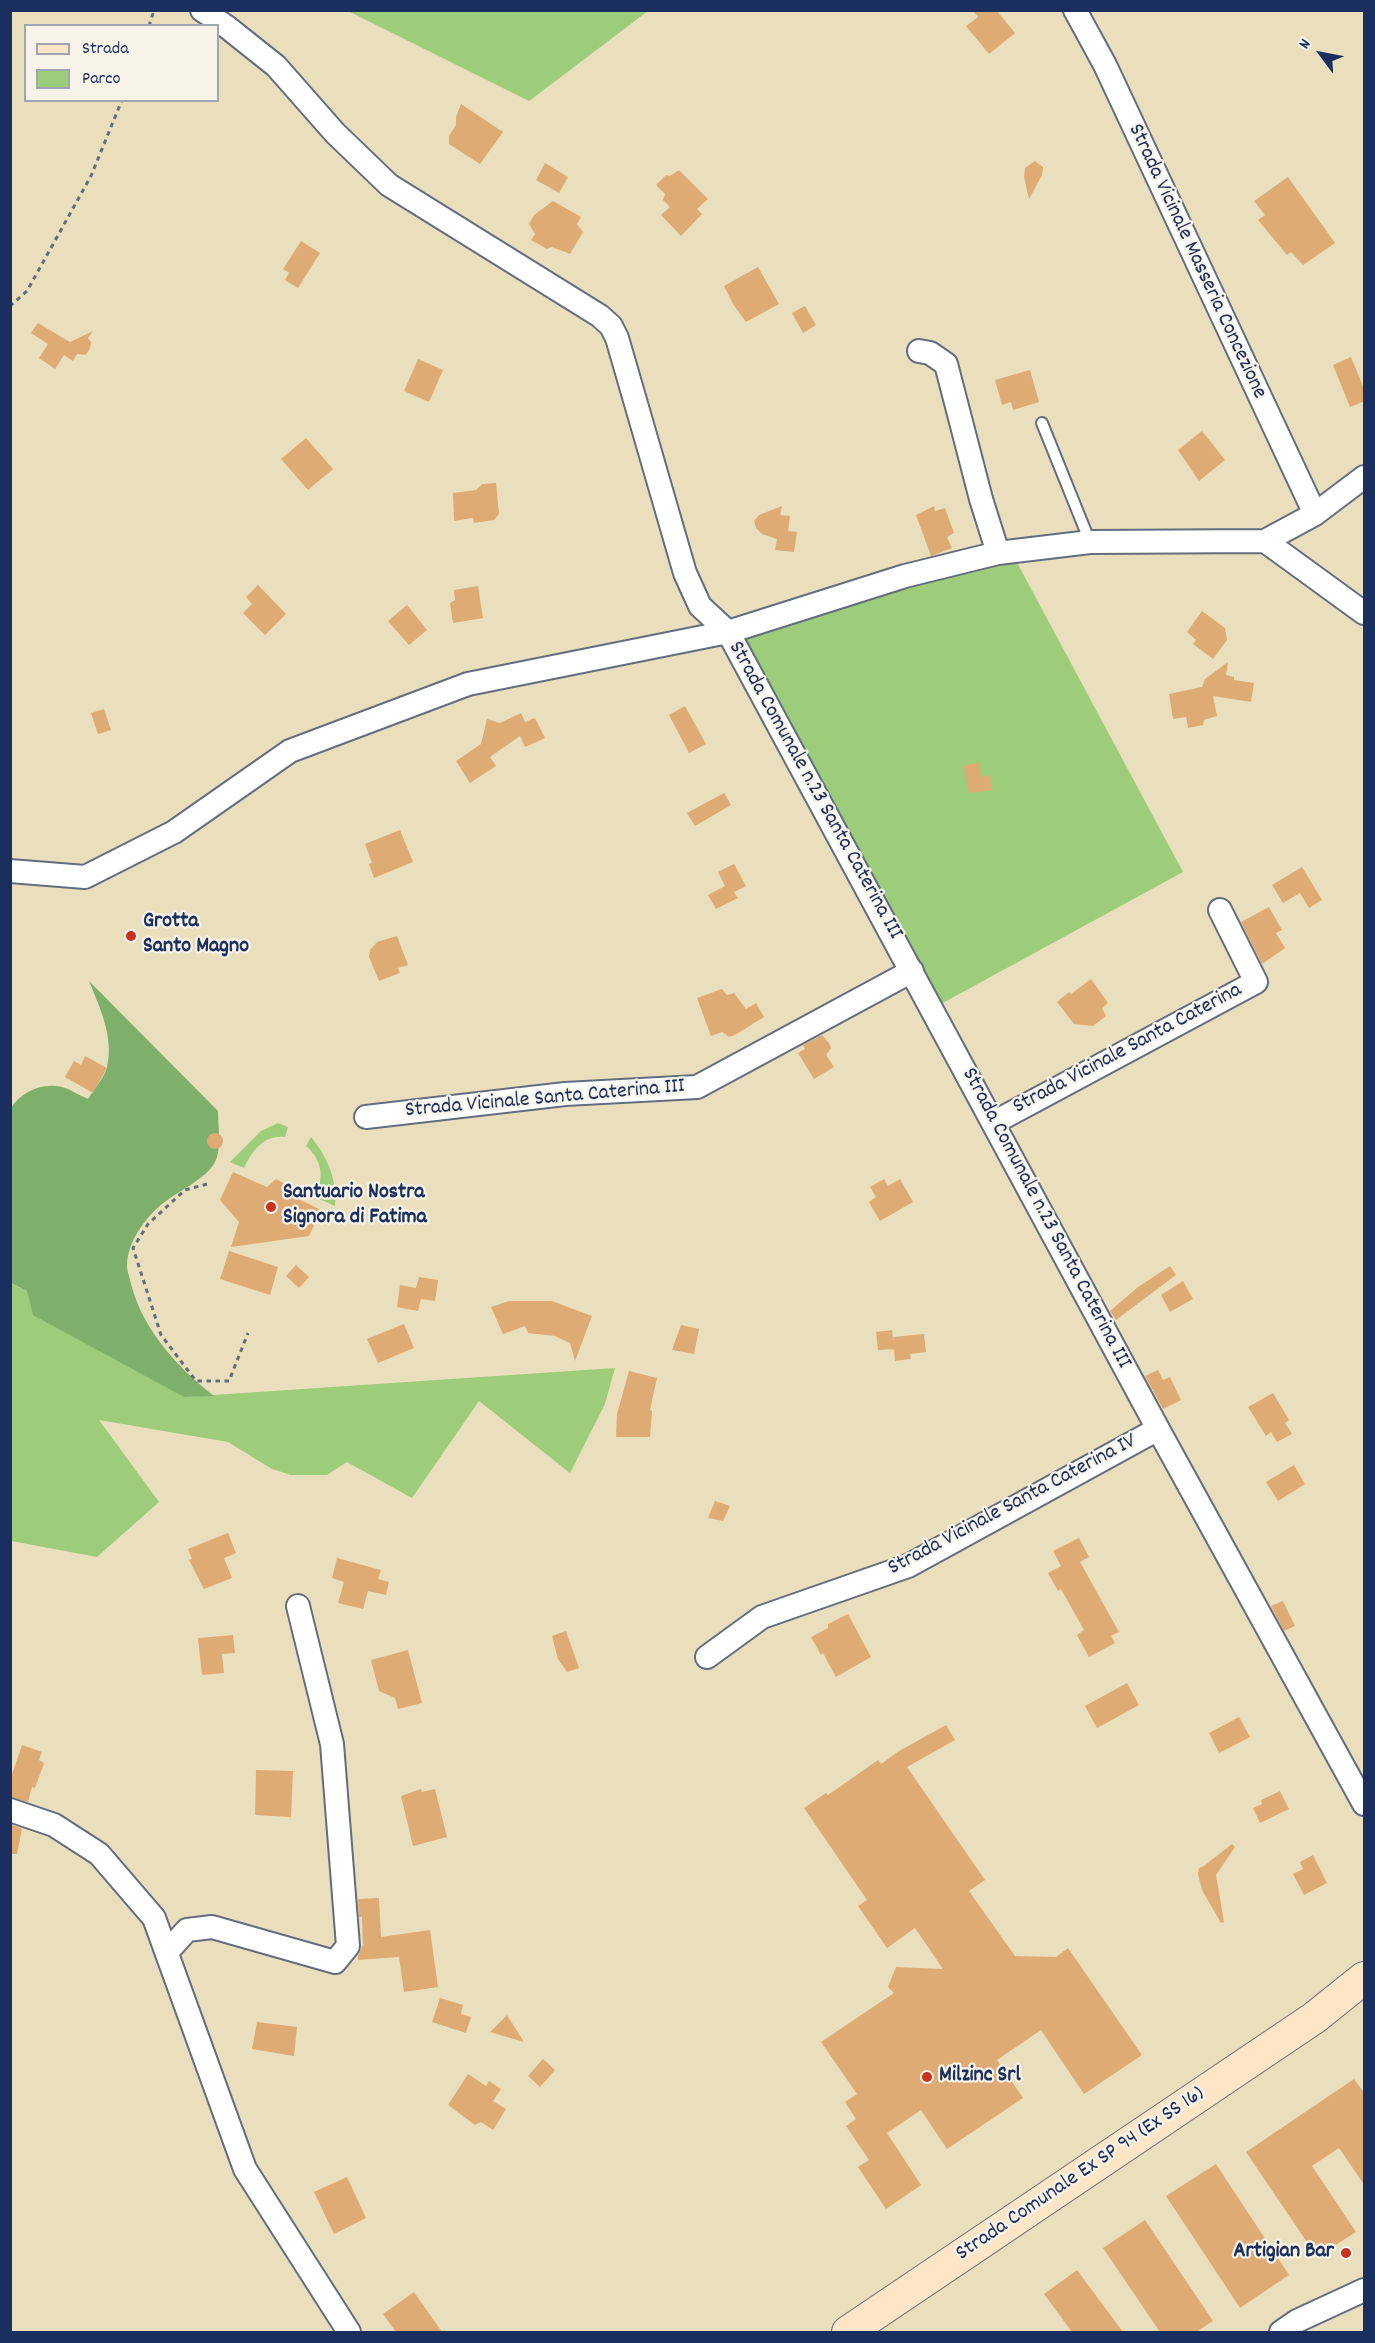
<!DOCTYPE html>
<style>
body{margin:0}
#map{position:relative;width:1375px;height:2343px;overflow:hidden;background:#eadfbc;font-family:Dekko,sans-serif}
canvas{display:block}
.frame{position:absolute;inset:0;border:12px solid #1b2f5e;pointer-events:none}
.legend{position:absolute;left:24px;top:24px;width:195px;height:78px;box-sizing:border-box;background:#f7f3e8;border:2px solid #9fa5b1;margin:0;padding:8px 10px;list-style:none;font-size:18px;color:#1b2f5e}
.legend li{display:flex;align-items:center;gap:12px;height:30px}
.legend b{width:30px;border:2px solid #9fa5b1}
.north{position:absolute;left:1291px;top:24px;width:60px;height:60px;-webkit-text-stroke:4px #f7f3e8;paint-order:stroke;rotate:302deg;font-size:16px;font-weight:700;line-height:24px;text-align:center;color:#1b2f5e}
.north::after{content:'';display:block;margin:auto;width:21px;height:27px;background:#1b2f5e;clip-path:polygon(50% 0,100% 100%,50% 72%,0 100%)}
</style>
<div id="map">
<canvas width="1375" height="2343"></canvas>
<div class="frame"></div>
<ul class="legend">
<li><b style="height:8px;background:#fde5c5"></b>Strada</li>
<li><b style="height:16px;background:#9dcc7b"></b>Parco</li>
</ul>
<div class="north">N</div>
</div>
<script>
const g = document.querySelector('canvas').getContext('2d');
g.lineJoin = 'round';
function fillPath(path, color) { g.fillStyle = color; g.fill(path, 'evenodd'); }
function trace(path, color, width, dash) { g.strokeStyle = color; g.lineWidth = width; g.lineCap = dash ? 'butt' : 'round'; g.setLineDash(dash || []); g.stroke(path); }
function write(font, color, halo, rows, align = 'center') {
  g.font = font + ' Dekko,sans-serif'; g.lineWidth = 4.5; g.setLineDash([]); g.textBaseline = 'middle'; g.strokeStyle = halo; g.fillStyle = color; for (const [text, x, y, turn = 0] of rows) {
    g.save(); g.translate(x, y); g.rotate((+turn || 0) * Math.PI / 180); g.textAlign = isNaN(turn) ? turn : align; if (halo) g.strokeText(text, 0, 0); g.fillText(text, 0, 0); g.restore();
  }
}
const green = new Path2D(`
 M348,11L648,10V11L529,101Z
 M1014,557L1183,872L939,1005L728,632Z
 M278,1123L288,1127L285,1137C264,1134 252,1151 244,1168L230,1162L261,1131Z
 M311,1137C327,1156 338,1181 335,1206L315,1197C324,1177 323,1161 306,1146Z
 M10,1283L27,1291L184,1397L615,1368L605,1404L570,1473L479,1401L412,1498L347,1462L327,1475H291L272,1469L228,1442L99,1420L159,1502L97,1557L11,1541Z`);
const forest = new Path2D(`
 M89,981L218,1111C218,1125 221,1144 217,1157C212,1176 180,1190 166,1201C147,1215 127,1241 127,1266C127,1272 130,1278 131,1284C143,1330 177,1367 214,1396L184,1397L33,1315L27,1291L11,1283L10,1109C20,1094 37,1084 56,1086C66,1086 78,1095 88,1099C94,1089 105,1077 107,1067C114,1037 100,1008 89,981Z`);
const building = new Path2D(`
 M972,10H996L1015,33L989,54L966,26L978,17Z
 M461,104L503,132L480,164L449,144V136L456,125V117Z
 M1035,161L1043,167L1042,175L1029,199L1024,177L1025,168Z
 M545,163L568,177L559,193L536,180Z
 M679,170L708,199L697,209L702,214L681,236L661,215L670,207L663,200L665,194L656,185L666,175L670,176Z
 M1288,177L1335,243L1303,265L1291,252L1287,255L1258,220L1265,215L1254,201Z
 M553,201L581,217L577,224L583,232L570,254L552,247L547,249L531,240L535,234L529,224L534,215Z
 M301,241L320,253L298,288L285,280L289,273L283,269Z
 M758,267L779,304L746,322L733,304L724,286Z
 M805,306L816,325L803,333L792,313Z
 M38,323L70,342L93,331L88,338L91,342L90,348L86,355L77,354L73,361L64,355L55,369L39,358L48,344L31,333Z
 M1351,357L1365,391V401L1350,407L1333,365Z
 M418,359L443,370L429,402L404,391Z
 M1030,370L1039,402L1013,410L1011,402L1002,405L995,380Z
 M1202,431L1225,460L1199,481L1178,450Z
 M306,438L333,469L308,490L281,459Z
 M496,483L499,514L494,520L474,523L473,518L454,521L453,493L476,490L482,484Z
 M782,506L780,515L790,516L788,531L797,532L794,552L775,550L777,539L762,534L756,528L754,521L759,515Z
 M934,506L935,511L945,508L954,533L947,537L952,548L931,556L916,515Z
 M258,585L286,614L265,635L243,613L252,604L246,597Z
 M478,586L483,618L453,623L450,603L455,600L454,590Z
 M407,605L427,630L409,645L388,621Z
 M1202,611L1225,628L1227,640L1213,659L1193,644L1196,640L1187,632Z
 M1228,662L1226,675L1234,677V680L1254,683L1251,702L1213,696L1217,716L1204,720L1203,725L1188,728L1186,717L1173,719L1169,694L1202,687L1205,679Z
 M685,706L706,744L689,753L669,715Z
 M104,709L111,730L98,734L91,713Z
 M521,713L525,722L535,718L545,738L525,747L520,736L490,757L496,766L470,783L456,761L481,744L487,719L500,723Z
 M979,763L981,777L990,775L992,790L969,793L964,765Z
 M724,793L731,805L695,826L687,813Z
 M400,830L413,862L374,878L369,864L372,863L365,844Z
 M734,864L746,886L734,892L738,898L716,909L708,895L725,886L718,872Z
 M1302,867L1322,900L1309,908L1300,893L1283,903L1272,885Z
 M1269,907L1282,930L1276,933L1285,948L1262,964L1241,922Z
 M397,936L408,965L398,968L400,973L379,981L369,957L370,950L377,942Z
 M1091,979L1108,1003L1102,1008L1106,1016L1093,1026L1074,1024L1057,1002L1069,992L1071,994Z
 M722,989L727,995L734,993L746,1009L756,1003L764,1017L735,1035L729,1037L722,1032L711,1036L697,998Z
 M822,1035L829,1043L831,1048L826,1055L834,1067L814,1079L798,1053L805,1049L803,1045Z
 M85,1056L107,1068L93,1093L65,1077L74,1061L81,1065Z
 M207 1141a8 8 0 1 1 16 0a8 8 0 1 1-16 0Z
 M233,1172L267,1187L276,1179L285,1184L288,1194L321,1210L309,1236L231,1247L239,1222L220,1200Z
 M884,1179L888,1186L900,1179L913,1202L880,1221L869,1202L876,1197L870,1187Z
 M229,1251L278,1267L270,1295L220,1279Z
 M296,1265L309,1277L299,1288L286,1276Z
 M1170,1266L1176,1275L1116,1320L1110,1311L1138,1287Z
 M419,1277L438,1280L435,1301L421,1299L418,1311L397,1307L400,1285L416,1288Z
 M1183,1281L1193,1299L1170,1312L1161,1295Z
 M509,1301H552L592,1316L575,1361L570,1343L555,1336L528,1333L525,1326L503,1334L491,1307Z
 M404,1324L414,1348L378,1363L367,1339Z
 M681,1325L699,1329L694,1354L672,1350Z
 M892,1330L894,1349L878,1350L876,1332Z
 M924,1334L926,1352L910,1354L911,1359L895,1361L893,1337Z
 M1158,1370L1163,1380L1170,1377L1181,1400L1163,1409L1145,1376Z
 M629,1371L657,1378L650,1410L652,1411L650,1437H616L617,1414Z
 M1273,1393L1289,1420L1285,1423L1292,1434L1277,1442L1271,1432L1266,1436L1248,1407Z
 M1294,1465L1305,1484L1278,1501L1266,1482Z
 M715,1501L730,1506L723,1521L708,1518Z
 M228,1533L236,1553L224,1558L232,1578L204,1589L189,1560L192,1559L188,1549Z
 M1079,1538L1089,1557L1080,1562L1119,1632L1111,1636L1115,1643L1089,1657L1077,1635L1084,1630L1061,1589L1058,1591L1048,1573L1061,1566L1053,1551Z
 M337,1558L381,1570L378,1579L389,1582L386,1595L368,1591L363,1609L338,1603L344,1582L332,1578Z
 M1283,1601L1295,1626L1284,1631L1271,1606Z
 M848,1614L871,1657L836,1677L823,1653L821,1655L811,1637L828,1628V1624Z
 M566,1631L579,1668L567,1672L558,1659L552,1636Z
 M233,1635L235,1653L222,1654L224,1673L202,1675L198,1638Z
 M408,1650L422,1703L398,1709L395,1698L379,1691L371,1660Z
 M1127,1683L1139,1705L1097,1728L1085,1706Z
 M1239,1717L1250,1737L1219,1753L1209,1733Z
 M946,1725L955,1740L907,1767L985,1880L969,1891L1015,1956L1056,1957L1068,1948L1142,2055L1084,2094L1041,2030L997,2060L1023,2098L947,2149L921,2110L887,2133L921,2185L886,2209L858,2167L869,2160L846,2126L856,2119L845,2102L857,2094L821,2042L894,1993L888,1987L896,1967L943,1969L915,1928L887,1948L858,1906L867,1900L804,1808L826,1793L828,1795L878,1760L881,1764L899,1751Z
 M22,1745L42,1752L39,1760L44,1763L35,1788L32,1787L28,1802L10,1797V1780Z
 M256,1770L293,1771L291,1817L255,1815Z
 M421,1789L422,1792L435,1789L447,1837L413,1846L401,1796Z
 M1280,1791L1289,1809L1260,1823L1253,1808L1262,1804L1261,1800Z
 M10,1824L22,1829L17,1854H10Z
 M1232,1844L1235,1847L1216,1875L1224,1922L1221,1923L1202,1890L1198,1874L1199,1868L1204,1866Z
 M1313,1855L1327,1883L1304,1895L1293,1874L1303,1869L1300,1862Z
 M379,1898L381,1937L430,1930L438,1987L404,1992L399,1957L358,1960V1955L363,1945L362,1917H359L358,1899Z
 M440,1998L463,2005L461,2014L471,2017L466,2033L432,2022Z
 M507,2015L524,2042L490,2032Z
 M257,2022L297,2027L294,2056L252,2049Z
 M543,2059L555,2070L540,2087L528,2076Z
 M468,2074L486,2086L489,2081L501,2089L493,2101L506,2109L493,2130L481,2122L475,2125L448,2105Z
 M1354,2079L1365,2094V2186L1339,2148L1312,2166L1356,2232L1317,2257L1246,2152Z
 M1216,2164L1289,2275L1240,2308L1166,2196Z
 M347,2177L366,2218L334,2234L314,2192Z
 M1145,2220L1213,2321L1196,2332H1160L1103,2248Z
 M1077,2270L1123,2332H1072L1044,2294Z
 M414,2292L442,2332H396L383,2314Z`);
const path = new Path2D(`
 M149,26L154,10
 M10,306L27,291L91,176L122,100
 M207,1184L185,1190L148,1224L133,1248L161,1335L196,1381H229L248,1333`);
const lane = new Path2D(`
 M1042,423L1090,542`);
const street = new Path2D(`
 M202,10L227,27L276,66L335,133L389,185L600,316L611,326L617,338L685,573L700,606L728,632L1158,1429L1364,1804
 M1075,10L1105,65L1315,514
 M919,351L930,353L946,364L981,499L998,553
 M1265,541L1364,613
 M10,871L85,877L174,832L290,751L468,684L728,632L905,576L998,553L1090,542L1265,541L1315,514L1364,477
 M366,1117L565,1094L697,1087L912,971
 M993,1123L1256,982L1220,910
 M707,1657L762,1617L908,1566L1158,1429
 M10,1810L54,1825L99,1854L154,1918L245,2169L349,2332
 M167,1952L187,1930L212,1927L335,1962L348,1946L332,1744L298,1606
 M1281,2332L1297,2321L1364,2290`);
const secondary = new Path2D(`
 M848,2332L1314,2018L1364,1978`);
const markers = [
 [131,936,6,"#c8321e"],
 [271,1207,6,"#c8321e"],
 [927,2077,6,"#c8321e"],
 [1346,2253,6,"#c8321e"]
];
const streetNames = [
 ["Strada Vicinale Masseria Concezione",1196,262,65],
 ["Strada Comunale n.23 Santa Caterina III",814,791,61],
 ["Strada Vicinale Santa Caterina",1128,1050,-28],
 ["Strada Vicinale Santa Caterina III",545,1100,-5],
 ["Strada Comunale n.23 Santa Caterina III",1045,1219,62],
 ["Strada Vicinale Santa Caterina IV",1013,1506,-28],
 ["Strada Comunale Ex SP 94 (Ex SS 16)",1081,2175,-34]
];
const poiNames = [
 ["Grotta",143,923],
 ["Santo Magno",143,948],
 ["Santuario Nostra",283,1194],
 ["Signora di Fatima",283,1219],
 ["Milzinc Srl",939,2077],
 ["Artigian Bar",1334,2253,"right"]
];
fillPath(green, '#9dcc7b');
fillPath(forest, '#7eb06b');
fillPath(building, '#deab74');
trace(lane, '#636d7f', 14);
trace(street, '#636d7f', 26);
trace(secondary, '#636d7f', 34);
trace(path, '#636d7f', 3, [4.5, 4.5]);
trace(lane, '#fff', 10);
trace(street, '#fff', 22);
trace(secondary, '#fde5c5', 32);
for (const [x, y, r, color] of markers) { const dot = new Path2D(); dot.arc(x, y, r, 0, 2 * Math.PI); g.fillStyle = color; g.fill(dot); trace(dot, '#f7f3e8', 2); }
write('22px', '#1b2f5e', '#f7f3e8', streetNames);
write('bold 22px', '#1b2f5e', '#f7f3e8', poiNames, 'left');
</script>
